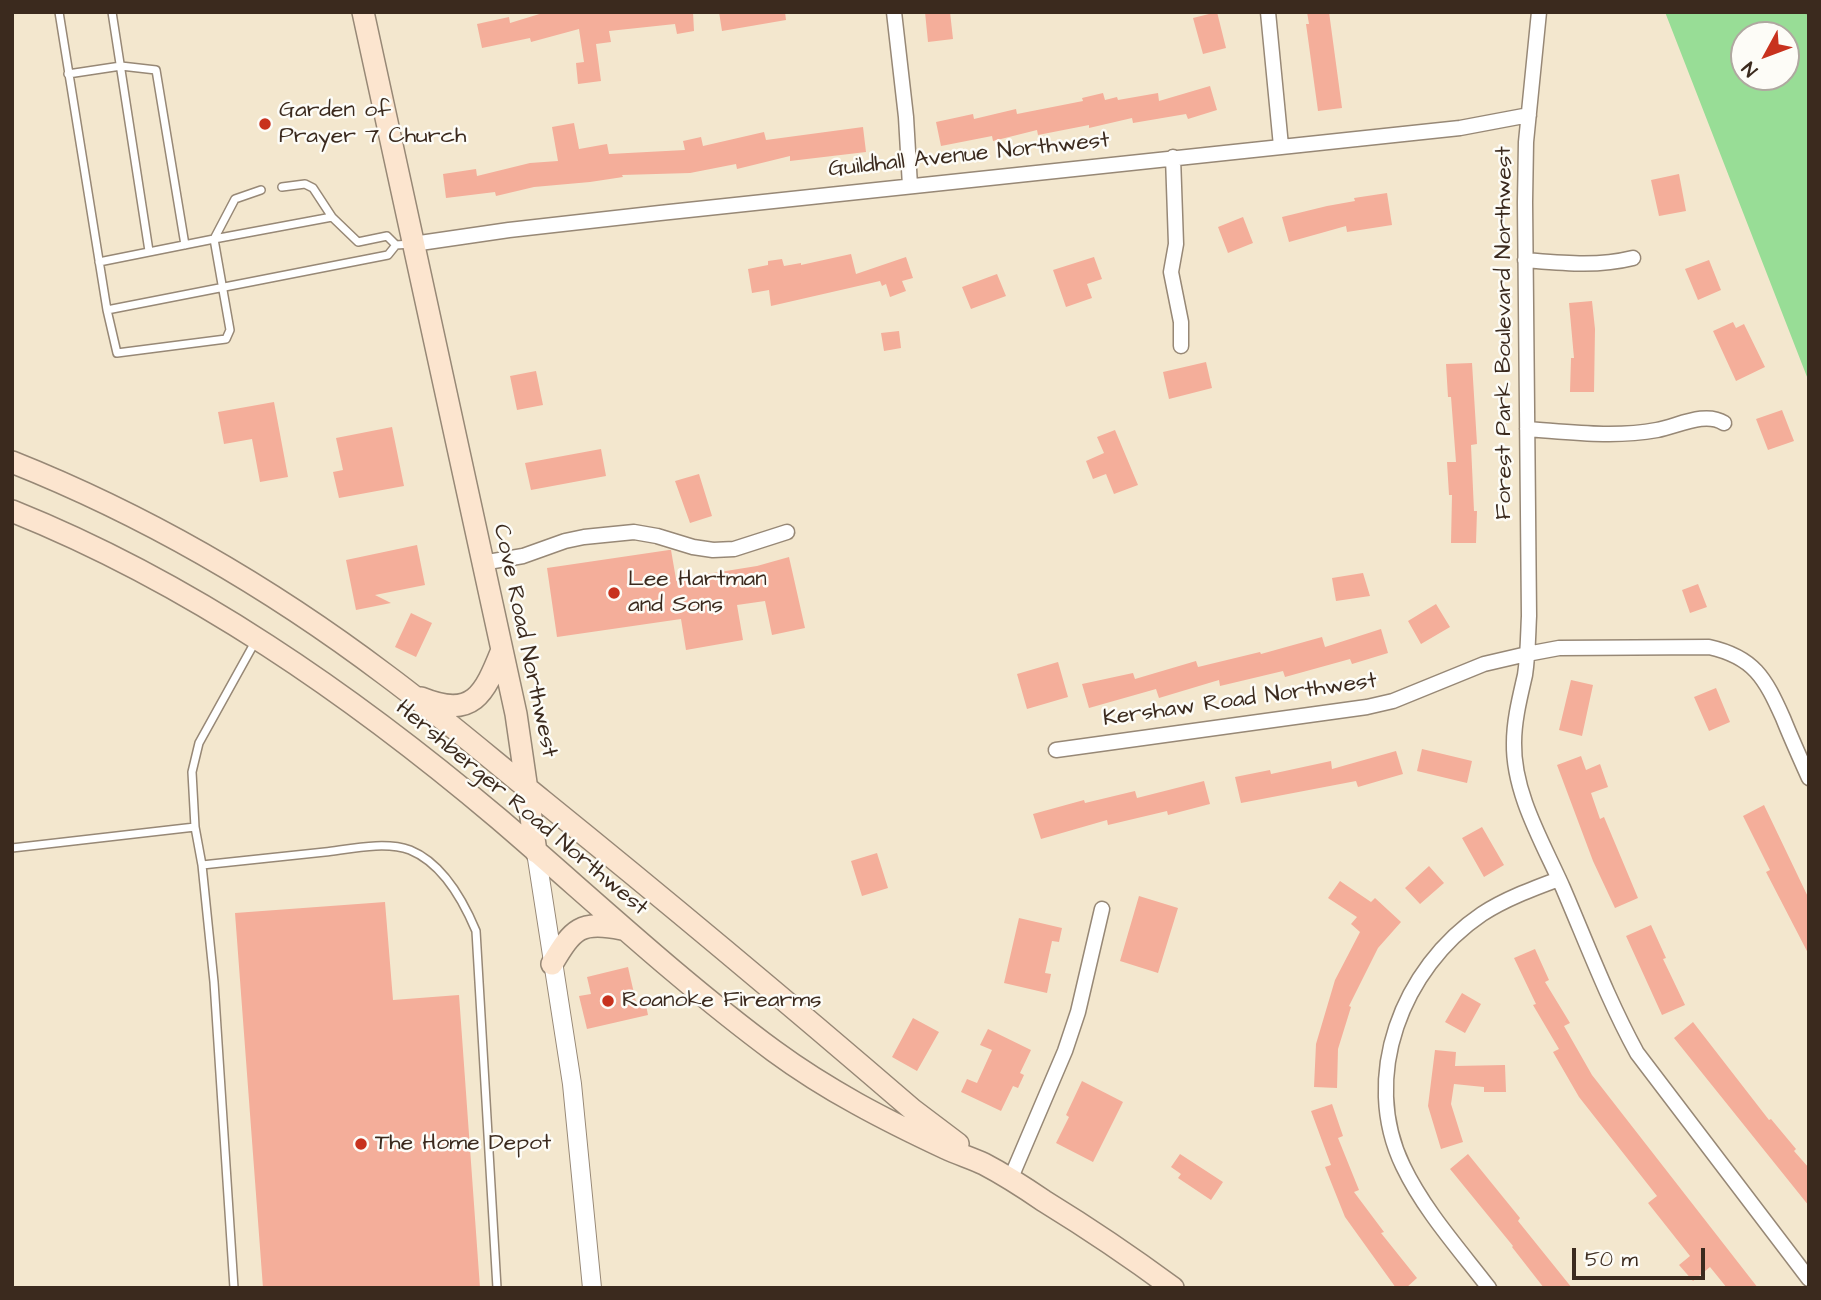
<!DOCTYPE html>
<style>
body{margin:0}
#map{position:relative;width:1821px;height:1300px;overflow:hidden;background:#f3e7ce;font-family:"Architects Daughter",sans-serif}
canvas{display:block}
.frame{position:absolute;inset:0;border:14px solid #3b2a1e;pointer-events:none}
.north{position:absolute;left:1730px;top:21px;width:70px;height:70px;box-sizing:border-box;background:#fdfcf7;border:2px solid #afa8a0;border-radius:50%;rotate:229deg;font-size:19px;font-weight:700;line-height:28px;text-align:center;color:#3b2a1e}
.north::after{content:'';display:block;margin:auto;width:24px;height:32px;background:#c8321e;clip-path:polygon(50% 0,100% 100%,50% 72%,0 100%)}
.scale{position:absolute;left:1572px;top:1248px;width:133px;height:32px;box-sizing:border-box;border:4px solid #3b2a1e;border-top:0;padding-left:9px;font-size:21px;line-height:24px;white-space:nowrap;color:#3b2a1e;-webkit-text-stroke:5px #fdfcf7;paint-order:stroke}
</style>
<div id="map">
<canvas width="1821" height="1300"></canvas>
<div class="frame"></div>
<div class="north">N</div>
<div class="scale">50 m</div>
</div>
<script>
const g = document.querySelector('canvas').getContext('2d');
g.lineJoin = 'round';
function fillPath(path, color) { g.fillStyle = color; g.fill(path, 'evenodd'); }
function trace(path, color, width, dash) { g.strokeStyle = color; g.lineWidth = width; g.lineCap = dash ? 'butt' : 'round'; g.setLineDash(dash || []); g.stroke(path); }
function write(font, color, halo, rows, align = 'center') {
  g.font = font + ' "Architects Daughter",sans-serif'; g.lineWidth = 5; g.setLineDash([]); g.textBaseline = 'middle'; g.strokeStyle = halo; g.fillStyle = color; for (const [text, x, y, turn = 0] of rows) {
    g.save(); g.translate(x, y); g.rotate((+turn || 0) * Math.PI / 180); g.textAlign = isNaN(turn) ? turn : align; if (halo) g.strokeText(text, 0, 0); g.fillText(text, 0, 0); g.restore();
  }
}
const green = new Path2D(`
 M1665,12H1809V382ZM1744,35H1786V77H1744Z`);
const building = new Path2D(`
 M546,12H693L694,31L677,34L675,24L609,31L611,42L596,44L601,81L578,84L576,63L584,62L579,29L531,42L530,38L482,48L477,24L509,17L510,23Z
 M719,12H785L786,20L722,31Z
 M925,12H950L953,39L928,42Z
 M1217,12L1226,48L1203,54L1193,18Z
 M1307,12H1329L1342,108L1318,111L1306,24H1309Z
 M1210,86L1217,110L1188,119L1186,114L1133,123L1132,118L1089,128V125L1038,135L1037,130L993,141L992,136L941,146L936,122L973,114L974,119L1016,109L1017,114L1083,101L1082,98L1103,93L1105,100L1117,97L1118,100L1158,93L1159,101Z
 M574,123L579,149L607,144L609,154L685,150L683,141L701,137L703,146L764,132L766,140L863,127L866,152L790,161V156L737,169L736,164L690,173L622,175L623,177L590,182L534,187L496,196L495,192L446,198L443,174L476,169L477,176L530,163L558,161L552,127Z
 M1679,174L1686,211L1659,216L1651,180Z
 M1387,193L1392,225L1347,232L1346,226L1289,242L1282,217L1327,206L1355,201L1354,198Z
 M1243,217L1253,243L1228,253L1218,227Z
 M851,254L856,274L906,257L913,278L902,281L906,291L890,297L886,284L882,286L880,281L771,306L769,290L752,293L748,269L768,265V261L782,259L784,266L801,263V265Z
 M1094,257L1102,279L1087,284L1092,298L1066,307L1053,270Z
 M1709,260L1721,290L1698,300L1685,269Z
 M997,274L1006,296L971,309L962,287Z
 M1592,301L1595,329L1594,392H1570L1571,358H1574L1569,303Z
 M1733,322L1736,328L1744,324L1765,367L1736,381L1713,331Z
 M899,331L901,348L884,351L881,333Z
 M1206,362L1212,388L1169,399L1163,372Z
 M1472,363L1477,444L1471,445L1474,511H1477L1476,543H1451L1452,495H1449L1447,462H1456L1451,397H1448L1446,364Z
 M536,371L543,405L517,410L510,376Z
 M274,402L288,477L260,482L252,439L224,444L218,412Z
 M1782,410L1794,441L1768,450L1756,419Z
 M392,427L404,486L339,498L333,472L343,470L336,438Z
 M1115,430L1138,485L1114,494L1106,474L1093,479L1086,461L1104,453L1097,437Z
 M601,449L606,476L531,490L525,463Z
 M699,474L712,516L690,523L675,481Z
 M417,545L425,585L375,595L391,603L356,610L346,560Z
 M669,550H671L676,579L757,566L789,557L805,628L772,635L765,601L737,605L743,640L686,650L681,619L557,637L547,568Z
 M1363,573L1370,596L1336,601L1332,578Z
 M1698,584L1707,607L1690,613L1682,590Z
 M1436,604L1450,627L1421,644L1408,621Z
 M411,613L432,623L416,657L395,647Z
 M1381,629L1388,653L1352,664L1350,659L1285,677L1283,671L1220,686L1219,680L1159,698L1156,689L1089,708L1082,684L1133,673L1135,679L1196,661L1198,667L1260,652L1261,654L1322,637L1325,647Z
 M1058,662L1068,697L1027,709L1017,674Z
 M1571,680L1593,685L1582,736L1559,730Z
 M1716,688L1730,722L1709,731L1694,697Z
 M1422,749L1472,761L1467,783L1417,771Z
 M1396,751L1403,774L1358,787L1356,781L1241,803L1235,777L1270,770L1271,774L1331,761L1332,769Z
 M1581,756L1586,770L1600,764L1608,787L1591,793L1600,819L1604,817L1638,898L1615,908L1593,861L1557,765Z
 M1204,781L1210,804L1168,815L1167,811L1108,825L1107,820L1041,839L1033,814L1084,800L1085,803L1135,791L1137,798Z
 M1764,805L1809,899V955L1766,872L1770,870L1743,816Z
 M1482,827L1504,865L1484,877L1462,838Z
 M877,853L888,888L862,896L851,861Z
 M1429,866L1444,883L1420,904L1405,888Z
 M1340,881L1371,902L1375,898L1401,922L1378,948L1349,1006L1351,1007L1338,1049L1337,1088L1314,1087L1316,1044L1335,980L1360,932L1351,924L1357,917L1328,898Z
 M1139,896L1178,908L1158,973L1120,961Z
 M385,902L393,1000L459,995L480,1288H263L235,913Z
 M1019,918L1062,928L1059,942L1052,941L1045,973L1051,974L1047,993L1004,983Z
 M1651,925L1666,958L1663,959L1685,1005L1662,1015L1626,936Z
 M1535,949L1549,980L1545,982L1570,1023L1564,1026L1592,1075L1758,1288H1727L1710,1267L1693,1281L1679,1265L1690,1256L1648,1203L1657,1196L1579,1097L1553,1052L1559,1049L1533,1005L1536,1004L1514,958Z
 M628,967L636,1002L645,1000L648,1015L587,1029L579,996L591,994L587,977Z
 M1462,993L1481,1004L1465,1033L1445,1022Z
 M913,1018L939,1032L917,1071L892,1057Z
 M1693,1022L1769,1120L1771,1119L1796,1149L1794,1151L1809,1168V1206L1674,1038Z
 M988,1029L1031,1050L1020,1073L1024,1075L1018,1088L1013,1086L1001,1111L961,1092L967,1079L977,1083L992,1050L980,1045Z
 M1435,1050L1456,1052L1455,1066L1505,1065L1506,1092H1484V1087L1454,1084L1451,1104L1463,1142L1441,1149L1428,1106Z
 M1082,1081L1123,1102L1093,1162L1056,1143L1069,1117L1066,1115Z
 M1332,1104L1343,1136L1338,1138L1359,1190L1354,1192L1384,1232L1381,1233L1417,1278L1406,1288H1396L1345,1217L1325,1167L1331,1165L1311,1111Z
 M1180,1154L1223,1182L1211,1200L1178,1178L1181,1174L1171,1167Z
 M1468,1154L1520,1218L1518,1221L1572,1288H1544L1512,1247L1513,1246L1450,1169Z`);
const path = new Path2D(`
 M1807,12L1809,18
 M1809,328V345`);
const service = new Path2D(`
 M59,12L107,310L117,353L226,339L230,330L214,239L332,217
 M112,12L149,251
 M68,74L121,66L156,70L185,245
 M282,187L305,184L313,188L332,217L358,242L387,236L396,245L411,244
 M99,262L214,239L235,199L261,190
 M107,310L388,255L396,245
 M12,848L195,827
 M202,865C243,861 284,856 325,852C350,849 385,841 410,850C442,863 463,900 476,931L497,1288
 M234,1288L214,982L202,865L195,827L192,772L199,743L255,642`);
const minor = new Path2D(`
 M894,12L906,117L910,186
 M1268,12L1281,146
 M1539,12L1526,142L1525,202L1529,616C1528,636 1528,655 1525,675C1520,697 1514,720 1514,743C1513,793 1543,843 1563,888C1587,944 1608,1000 1637,1053L1809,1279
 M1173,157L1176,244L1171,272L1181,322V346
 M413,244L509,230L660,213L1460,128L1529,115
 M1525,260C1562,263 1597,267 1633,258
 M1527,429C1570,432 1614,438 1657,430C1678,426 1705,411 1724,423
 M482,563L523,556L565,541L584,537L634,532L657,536L693,547L713,550L734,549L787,532
 M1056,750L1367,707L1393,701L1484,664L1527,654L1559,648L1709,647C1754,657 1765,678 1783,718C1791,738 1800,758 1809,778
 M1010,1180L1065,1051L1078,1012L1102,909
 M1489,1288C1459,1249 1424,1210 1403,1166C1360,1077 1402,968 1482,914C1505,899 1532,889 1559,879`);
const tertiary = new Path2D(`
 M536,852L572,1084L592,1288`);
const secondary = new Path2D(`
 M363,12L516,714L536,852
 M12,462C145,515 272,589 386,675C440,715 491,759 543,801C668,902 791,1005 913,1110L958,1144
 M12,511C191,583 352,695 499,819C590,897 677,979 774,1051C827,1090 885,1120 945,1148C958,1154 971,1158 984,1164C1005,1175 1025,1188 1044,1201C1088,1228 1131,1257 1173,1288
 M421,698C473,719 484,695 502,650
 M552,964C573,929 580,920 622,929`);
const markers = [
 [265,124,7,"#c8321e"],
 [614,593,7,"#c8321e"],
 [608,1001,7,"#c8321e"],
 [361,1144,7,"#c8321e"]
];
const poiNames = [
 ["Garden of",279,111],
 ["Prayer 7 Church",279,137],
 ["Lee Hartman",628,580],
 ["and Sons",628,606],
 ["Roanoke Firearms",622,1001],
 ["The Home Depot",375,1144]
];
const streetNames = [
 ["Guildhall Avenue Northwest",969,156,-6],
 ["Forest Park Boulevard Northwest",1505,333,-90],
 ["Cove Road Northwest",524,641,78],
 ["Kershaw Road Northwest",1240,701,-8],
 ["Hershberger Road Northwest",521,809,40]
];
fillPath(green, '#98dd96');
fillPath(building, '#f4ae9a');
trace(service, '#978876', 10);
trace(minor, '#978876', 17);
trace(tertiary, '#978876', 20);
trace(secondary, '#978876', 24);
trace(path, '#978876', 3.5, [2, 5]);
trace(service, '#fff', 7);
trace(minor, '#fff', 14);
trace(tertiary, '#fff', 18);
trace(secondary, '#fce5cf', 21);
for (const [x, y, r, color] of markers) { const dot = new Path2D(); dot.arc(x, y, r, 0, 2 * Math.PI); g.fillStyle = color; g.fill(dot); trace(dot, '#fdfcf7', 2.5); }
write('23px', '#3b2a1e', '#fdfcf7', poiNames, 'left');
write('23px', '#3b2a1e', '#fdfcf7', streetNames);
</script>
